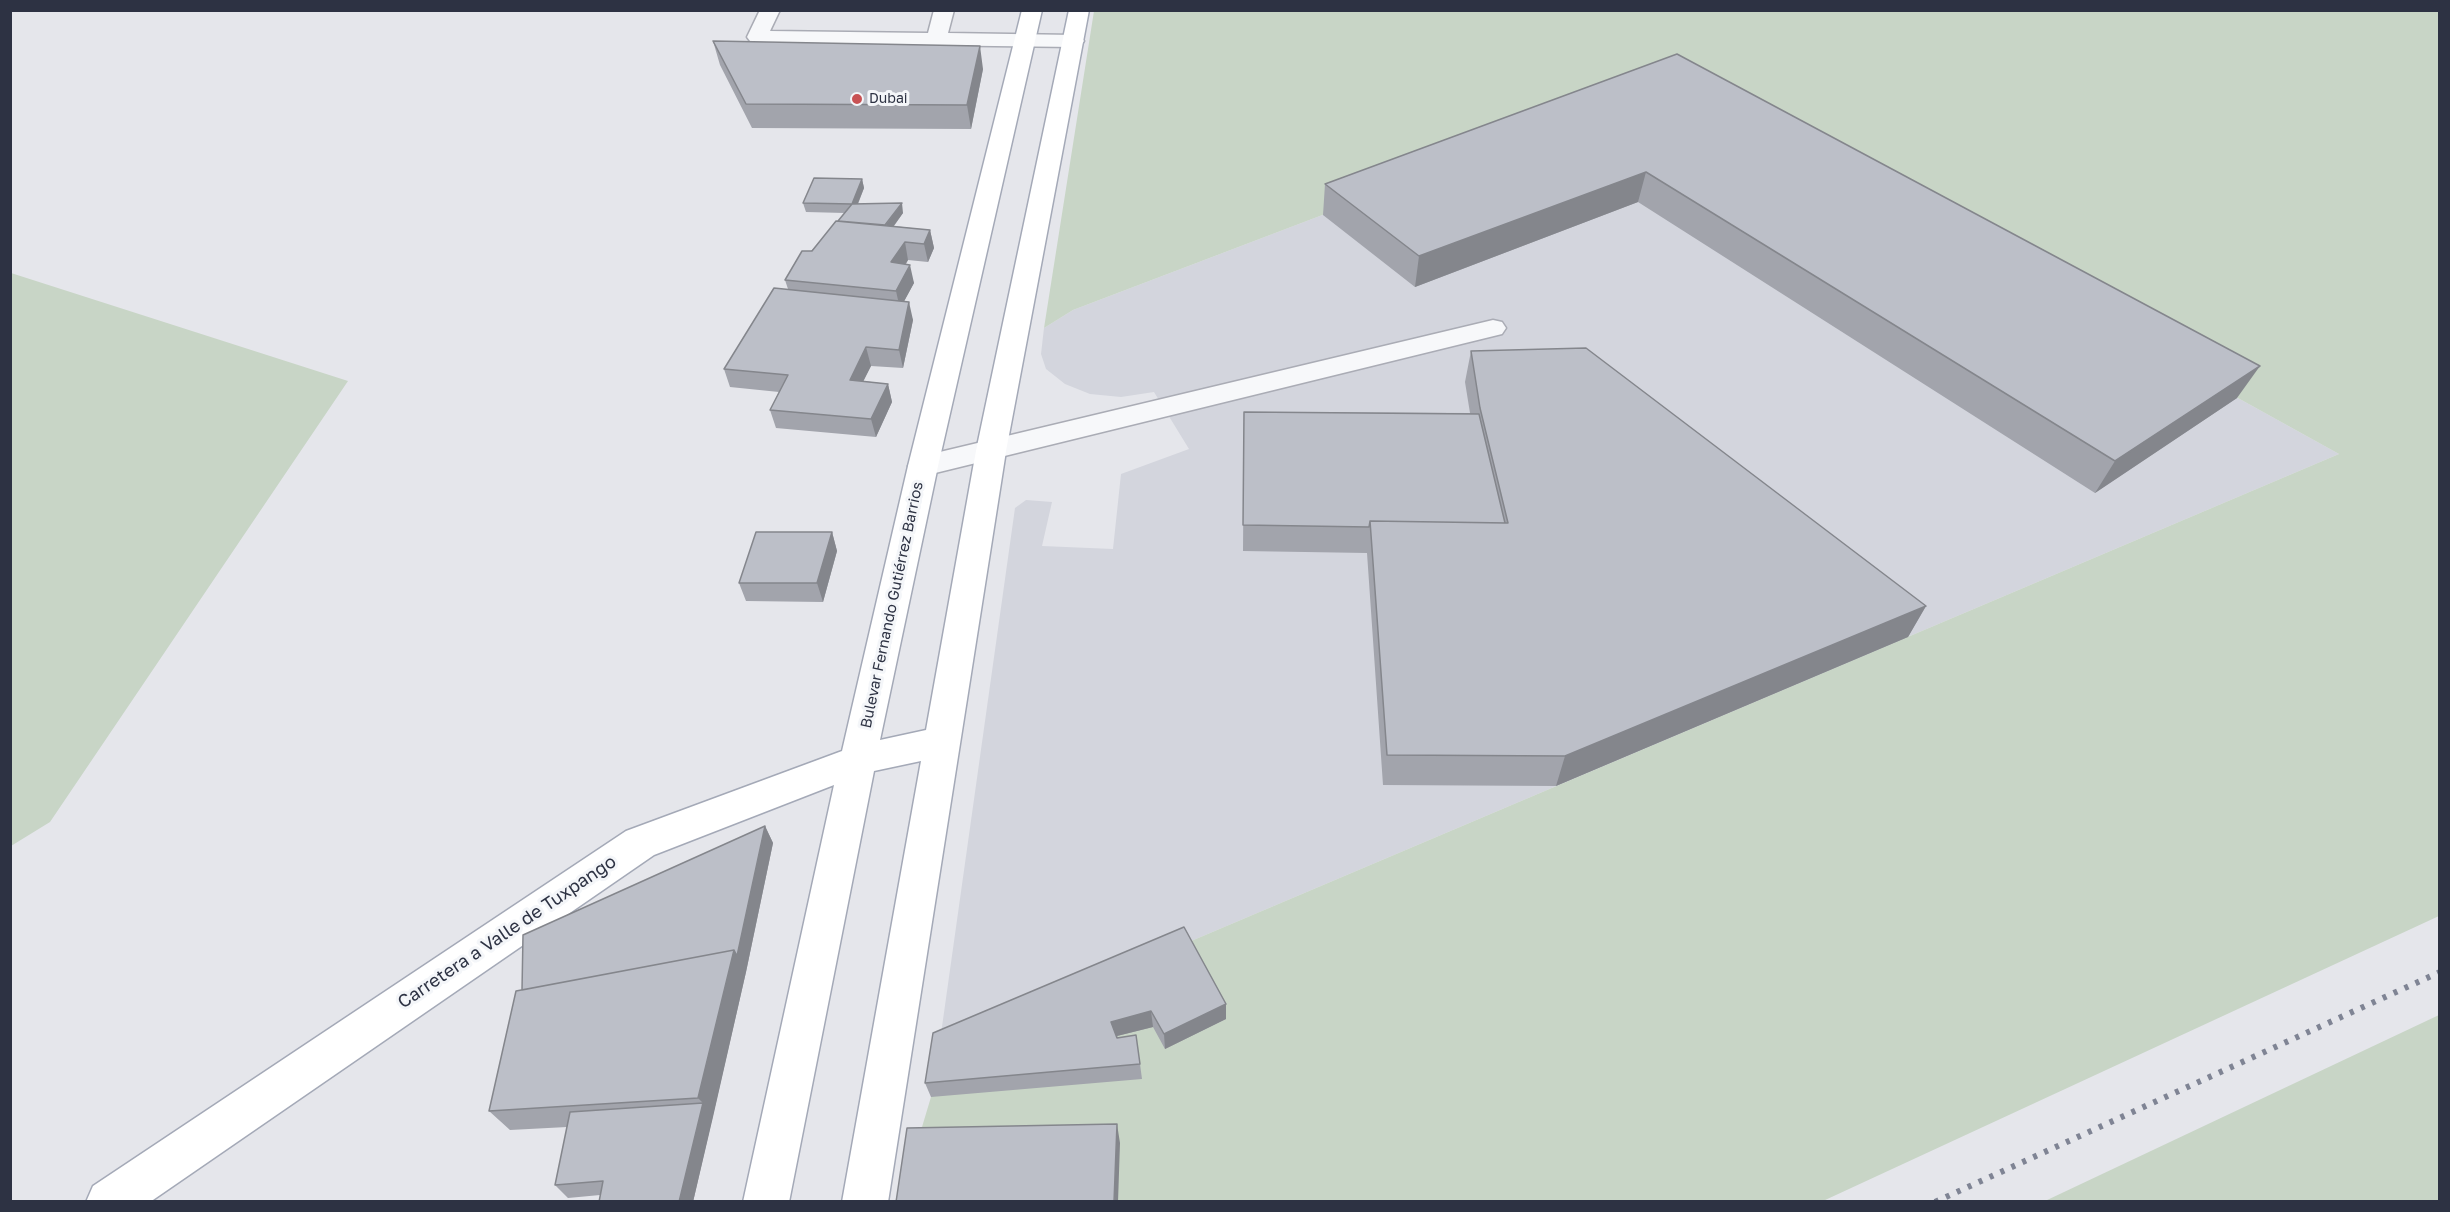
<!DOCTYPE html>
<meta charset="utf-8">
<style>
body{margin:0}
#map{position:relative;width:2450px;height:1212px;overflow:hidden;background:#e5e6eb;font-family:"Golos Text",sans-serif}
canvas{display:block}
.frame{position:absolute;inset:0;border:12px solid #2d3243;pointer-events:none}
</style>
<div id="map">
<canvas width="2450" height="1212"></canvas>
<div class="frame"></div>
</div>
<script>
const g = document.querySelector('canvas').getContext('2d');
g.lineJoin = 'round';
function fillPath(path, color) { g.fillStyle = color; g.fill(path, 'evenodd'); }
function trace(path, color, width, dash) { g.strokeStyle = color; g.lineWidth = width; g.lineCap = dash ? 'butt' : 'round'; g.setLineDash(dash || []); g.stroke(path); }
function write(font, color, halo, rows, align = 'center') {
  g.font = font + ' "Golos Text",sans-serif'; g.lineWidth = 6; g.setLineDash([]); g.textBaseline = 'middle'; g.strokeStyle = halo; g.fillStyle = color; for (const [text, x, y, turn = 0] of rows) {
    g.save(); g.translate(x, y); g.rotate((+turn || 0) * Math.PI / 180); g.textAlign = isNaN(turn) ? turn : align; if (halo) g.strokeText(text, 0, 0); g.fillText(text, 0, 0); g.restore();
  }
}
const built = new Path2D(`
 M1669,83L2339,454L939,1048L1015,508L1026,500L1052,502L1042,546L1113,549L1121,474L1189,449L1154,392L1121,397L1090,394L1065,384L1046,369L1041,354L1044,328L1073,310Z`);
const green = new Path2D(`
 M1094,11H2439V916L1823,1201L909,1202L916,1147L931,1097L939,1048L2339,454L1669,83L1073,310L1044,328Z
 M11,273L348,381L50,822L11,846Z
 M2439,1015V1201H2045Z`);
const minor = new Path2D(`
 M760,10H780L770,31L928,33L934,10H954L948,33L1074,35L1081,37L1084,41L1081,45L1074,47L757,43L750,41L747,37Z
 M1493,320L1502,322L1506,328L1502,334L923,476L912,473L908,466L912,459L923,456Z`);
const major = new Path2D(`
 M1022,10H1042L938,466L880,740L926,730L976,451L1069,10H1089L1006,451L888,1202H842L921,761L874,771L789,1202H743L834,785L654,855L150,1202H86L93,1186L626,831L842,751L908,466Z`);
const rail = new Path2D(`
 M1935,1202L2440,972`);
const wall = new Path2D(`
 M713,41L983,69L971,129L752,128L720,65Z
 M1677,54L2237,398L2095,493L1638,202L1415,287L1323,215L1325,184Z
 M862,179L864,188L858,204L903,213L894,226L930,230L934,248L928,262L908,260L906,264L914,283L904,301L913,320L903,368L871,366L863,381L888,384L892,402L876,437L776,428L770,410L779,392L730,387L724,369L788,289L785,280L845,213L806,212L803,203Z
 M1471,351L1926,606L1908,637L1556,786L1383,785L1367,553L1243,551L1244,412L1470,413L1465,382Z
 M832,532L837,551L823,602L746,601L739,583Z
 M765,826L773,843L746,972L693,1202L600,1195L568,1198L555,1185L567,1127L510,1130L489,1111L522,990Z
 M1184,927L1226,1019L1165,1049L1153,1027L1117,1036L1140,1064L1142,1079L931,1097L925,1083Z`);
const shadedWall = new Path2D(`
 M980,46L983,69L971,129L967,105Z
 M1646,172L1638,202L1415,287L1419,256Z
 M862,179L864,188L854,213L852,204Z
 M902,203L903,213L882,242L880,233Z
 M930,230L934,248L928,262L924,244Z
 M905,242L908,260L895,280L891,262Z
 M910,265L914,283L900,309L896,291Z
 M909,302L913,320L903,368L899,350Z
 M866,347L871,366L855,398L850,380Z
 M2260,366L2237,398L2095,493L2115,461Z
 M888,384L892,402L876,437L871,419Z
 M832,532L837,551L823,602L817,583Z
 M1926,606L1908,637L1556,786L1565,756Z
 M765,826L773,843L746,972L713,1117L693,1202H679L703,1103L698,1098L727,976Z
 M1226,1004V1019L1165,1049L1164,1034Z
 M1151,1011L1153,1027L1113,1037L1111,1022Z
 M1117,1124L1120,1143L1118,1202H1114Z`);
const building = new Path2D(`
 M713,41L980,46L967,105L746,104Z
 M1677,54L2260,366L2115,461L1646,172L1419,256L1325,184Z
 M814,178L862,179L852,204L803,203Z
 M902,203L885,225L838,221L852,204Z
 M836,221L930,230L924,244L905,242L891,262L910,265L896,291L785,280L802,251H812Z
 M774,288L909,302L899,350L866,347L850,380L888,384L871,419L770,410L788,375L724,369Z
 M1586,348L1926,606L1565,756L1387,755L1370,521L1508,523L1480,408L1471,351Z
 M1244,412L1479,414L1505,523L1370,521L1369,527L1243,525Z
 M756,532H832L817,583H739Z
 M765,826L737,956L734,950L522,990L523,935Z
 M1184,927L1226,1004L1164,1034L1151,1011L1111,1022L1117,1038L1136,1035L1140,1064L925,1083L933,1033Z
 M734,950L698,1098L489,1111L516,991Z
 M703,1103L679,1202H599L603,1181L555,1185L570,1112Z
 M1117,1124L1114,1202H896L907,1128Z`);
const markers = [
 [857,99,6,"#c85254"]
];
const farPoinames = [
 ["Dubai",869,99]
];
const streetNames = [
 ["Bulevar Fernando Gutiérrez Barrios",892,605,-78]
];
const nearStreetnames = [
 ["Carretera a Valle de Tuxpango",507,932,-34]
];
fillPath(built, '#d3d5dd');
fillPath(green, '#c8d5c6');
trace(minor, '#aaacb5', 3);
trace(major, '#a4a9b7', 3);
fillPath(minor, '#f7f8fa');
fillPath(major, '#fff');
trace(rail, '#7f8494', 6, [4, 8]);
fillPath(wall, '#a2a4ac');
fillPath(shadedWall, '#84868c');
fillPath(building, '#bcbfc8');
trace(building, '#84868c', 1.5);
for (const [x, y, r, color] of markers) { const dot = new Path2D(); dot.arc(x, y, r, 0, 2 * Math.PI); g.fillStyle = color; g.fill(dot); trace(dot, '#f4f6f9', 2); }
write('14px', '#2d3243', '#f4f6f9', farPoinames, 'left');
write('15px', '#2d3243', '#f4f6f9', streetNames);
write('18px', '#2d3243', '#f4f6f9', nearStreetnames);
</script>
